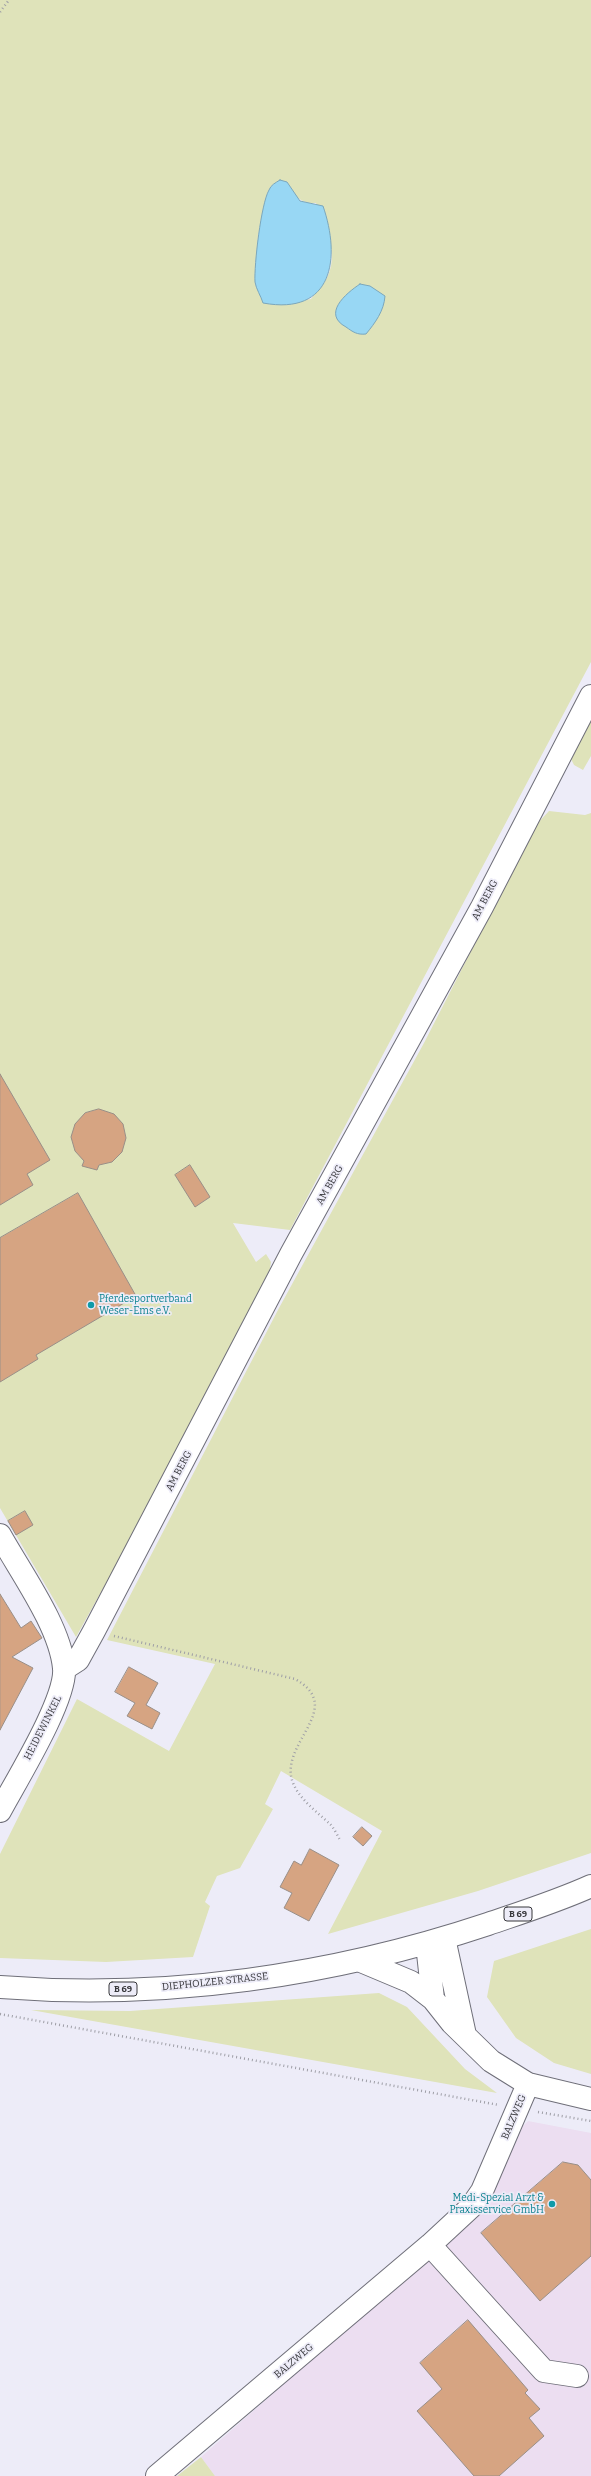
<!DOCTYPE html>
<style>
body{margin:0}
canvas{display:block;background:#edecf8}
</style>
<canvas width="591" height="2476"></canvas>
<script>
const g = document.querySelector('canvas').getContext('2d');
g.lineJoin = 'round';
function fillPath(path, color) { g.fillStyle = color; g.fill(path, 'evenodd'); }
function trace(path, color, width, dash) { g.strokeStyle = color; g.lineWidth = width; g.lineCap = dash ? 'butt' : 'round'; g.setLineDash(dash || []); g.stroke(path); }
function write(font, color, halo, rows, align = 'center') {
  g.font = font + ' Bitter,serif'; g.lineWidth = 3.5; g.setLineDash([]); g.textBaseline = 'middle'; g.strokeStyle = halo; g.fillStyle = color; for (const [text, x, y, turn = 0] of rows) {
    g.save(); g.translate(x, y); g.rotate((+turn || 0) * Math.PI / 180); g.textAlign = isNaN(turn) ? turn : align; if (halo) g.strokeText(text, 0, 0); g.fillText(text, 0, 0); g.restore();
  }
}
const commercial = new Path2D(`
 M528,2121L591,2133V2476H215L201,2457L487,2205L523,2126Z`);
const green = new Path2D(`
 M0,0H591V662L290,1230L233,1223L256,1262L266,1254L271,1262L269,1275L184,1443L76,1637L0,1508ZM287,182C294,195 300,204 316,203C323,223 338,251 329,273C326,282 317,291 311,299L272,304L255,284L258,236L268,191Z
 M591,716V756L583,770L574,765L570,757Z
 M549,811L585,815L591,813V1853L478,1891L328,1934L382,1831L281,1771L265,1804L273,1809L240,1868L217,1876L205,1902L210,1906L193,1957L106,1962L0,1958V1854L77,1699L169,1751L215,1664L107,1640L279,1308L424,1043L535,826Z
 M591,1929V2074L554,2063L516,2038L487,1997L494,1961Z
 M379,1993L407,2007L465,2069L497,2093L31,2010L130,2011Z
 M201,2457L215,2476H177Z`);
const water = new Path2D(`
 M280,180L287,182L300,201L323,206C341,258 333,316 263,303C261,296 256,289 255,282C254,265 261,204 269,190C271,185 275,183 280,180Z
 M360,284L370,286L385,296C384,311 375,323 366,334C357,335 353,332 346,327C322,314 345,294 360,284Z`);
const building = new Path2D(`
 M0,1074L50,1160L27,1174L33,1185L0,1205Z
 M99,1109L114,1114L123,1124L126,1138L122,1152L112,1162L99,1165L97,1170L82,1166L84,1161L75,1151L71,1137L75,1124L85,1113Z
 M190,1165L210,1197L195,1207L175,1175Z
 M78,1193L136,1296L36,1355L38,1359L0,1382V1238Z
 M25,1511L33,1525L16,1535L8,1521Z
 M0,1594L21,1628L31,1621L42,1638L12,1657L33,1668L0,1730Z
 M129,1667L158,1683L146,1705L160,1713L152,1729L127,1716L135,1703L115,1692Z
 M362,1827L372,1836L363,1846L353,1837Z
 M310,1849L339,1865L309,1921L284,1908L292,1893L280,1887L294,1861L301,1865Z
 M563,2162L578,2165L591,2180V2256L540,2301L481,2233Z
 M468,2320L528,2390L525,2393L540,2409L529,2418L544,2436L499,2476H474L417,2411L442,2389L420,2363Z`);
const path = new Path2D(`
 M0,12L9,0
 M114,1636L295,1679C340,1704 295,1734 291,1766C287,1791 315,1810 330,1824C334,1828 337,1835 340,1840
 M0,2014L499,2105
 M538,2112L591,2121`);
const minor = new Path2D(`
 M0,1535C21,1573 60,1626 64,1668C67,1699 16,1781 0,1811
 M64,1669L78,1660L94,1631L291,1254L482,907L591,696
 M430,2245L544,2371L577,2376
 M157,2476L430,2245L471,2207L482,2191L528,2084`);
const major = new Path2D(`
 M444,1938L465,2035
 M427,1944L433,1999L452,2023L491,2061L528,2084L591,2099
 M361,1961L411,1982L433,1999
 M0,1987C165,2000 332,1976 488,1924C523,1912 558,1901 591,1886`);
const markers = [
 [91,1305,4,"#0f9aa8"],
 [552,2204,4,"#0f9aa8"]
];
const shields = [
 [518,1914,28],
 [123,1989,28]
];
const shieldNames = [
 ["B 69",518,1914],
 ["B 69",123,1989]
];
const streetNames = [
 ["AM BERG",485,900,-62],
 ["AM BERG",330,1185,-61],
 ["AM BERG",179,1471,-62],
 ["HEIDEWINKEL",43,1728,-63],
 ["DIEPHOLZER STRASSE",215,1982,-6],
 ["BALZWEG",514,2117,-67],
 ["BALZWEG",294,2361,-40]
];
const cultureNames = [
 ["Pferdesportverband",99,1299],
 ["Weser-Ems e.V.",99,1311],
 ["Medi-Spezial Arzt &",544,2198,"right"],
 ["Praxisservice GmbH",544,2210,"right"]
];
fillPath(commercial, '#ecdef1');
fillPath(green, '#dfe3ba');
fillPath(water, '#98d7f4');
trace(water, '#7ba7bc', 1);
fillPath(building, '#d6a482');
trace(building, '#998f88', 1);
trace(minor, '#6f6f79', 24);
trace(major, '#6f6f79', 24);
trace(path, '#9e9ea6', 2.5, [1, 3]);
trace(minor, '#fff', 22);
trace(major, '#fff', 22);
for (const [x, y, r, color] of markers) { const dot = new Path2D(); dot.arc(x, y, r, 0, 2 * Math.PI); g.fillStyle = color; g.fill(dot); trace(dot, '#edecf8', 1.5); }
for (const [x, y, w] of shields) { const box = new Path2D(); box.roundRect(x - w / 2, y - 7, w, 14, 3); g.fillStyle = '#edecf8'; g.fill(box); trace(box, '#37373b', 1); }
write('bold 9px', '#37373b', null, shieldNames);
write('10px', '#37373b', '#edecf8', streetNames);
write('10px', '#0d838f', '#edecf8', cultureNames, 'left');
</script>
